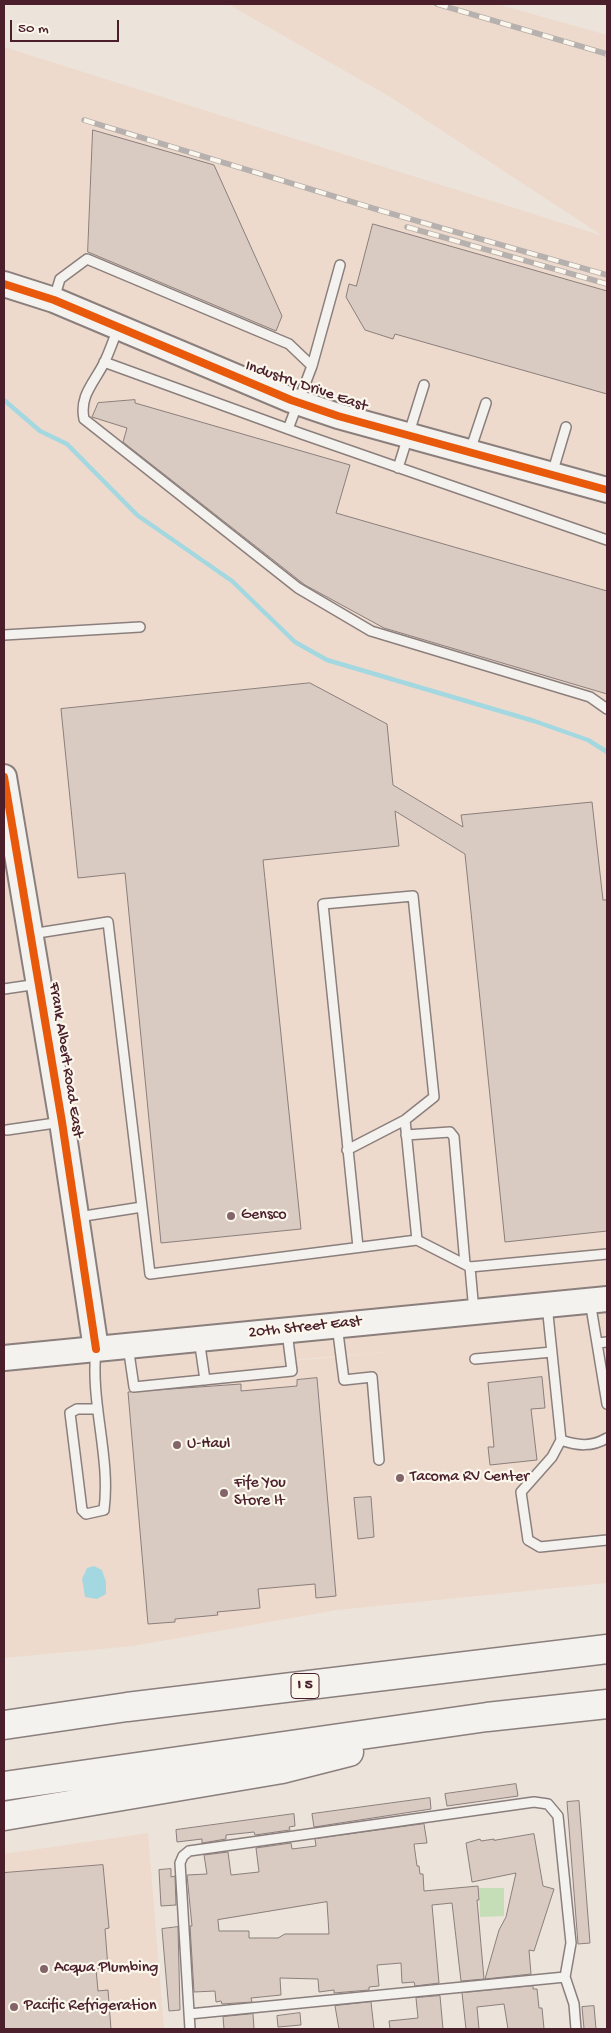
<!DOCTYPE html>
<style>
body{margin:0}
#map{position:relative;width:611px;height:2033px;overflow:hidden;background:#ece3da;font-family:"Gochi Hand",sans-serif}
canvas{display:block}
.frame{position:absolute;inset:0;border:5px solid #4a1f2b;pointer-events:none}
.scale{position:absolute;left:10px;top:20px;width:109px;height:22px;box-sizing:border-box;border:2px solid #4a1f2b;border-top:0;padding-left:6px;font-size:15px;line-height:18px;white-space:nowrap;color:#4a1f2b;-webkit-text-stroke:4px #fbf7ec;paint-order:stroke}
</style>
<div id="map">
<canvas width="611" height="2033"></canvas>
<div class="frame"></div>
<div class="scale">50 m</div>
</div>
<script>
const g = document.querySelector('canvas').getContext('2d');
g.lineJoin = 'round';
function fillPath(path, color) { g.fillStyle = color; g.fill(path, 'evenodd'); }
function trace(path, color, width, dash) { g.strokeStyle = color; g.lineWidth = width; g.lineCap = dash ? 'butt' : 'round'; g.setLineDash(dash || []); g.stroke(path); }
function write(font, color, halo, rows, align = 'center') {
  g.font = font + ' "Gochi Hand",sans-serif'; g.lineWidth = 4.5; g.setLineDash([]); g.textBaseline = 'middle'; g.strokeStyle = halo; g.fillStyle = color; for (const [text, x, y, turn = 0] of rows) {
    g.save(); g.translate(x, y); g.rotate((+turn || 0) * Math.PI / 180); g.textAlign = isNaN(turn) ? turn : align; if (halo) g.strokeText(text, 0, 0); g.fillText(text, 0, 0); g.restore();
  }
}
const built = new Path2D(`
 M228,4H497L607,35V1583L337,1610L133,1646L4,1658V47L603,236L392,98ZM385,1352L316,1359L218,1366H219Z
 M148,1833L164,2029H4V1854Z`);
const green = new Path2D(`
 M479,1888H504V1916L480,1917Z`);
const water = new Path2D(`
 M94,1566L102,1570L106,1582V1594L97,1599L85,1597L82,1579L87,1568Z`);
const stream = new Path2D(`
 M4,400L40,431L67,444L137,515L232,581L295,642L327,660L534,721L588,740L607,752`);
const building = new Path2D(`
 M93,130L214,165L282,316L276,331L88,252Z
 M373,224L607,291V394L395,334L393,339L365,330L346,297L349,284L356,286Z
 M135,400V403L350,465L336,513L607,591V694L384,628L305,585L123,442L127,428L92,417L98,403Z
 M310,683L387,724L393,785L463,827L461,815L592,802L603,900H607V1231L505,1242L465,854L395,811L399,846L263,860L301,1229L161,1243L125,873L78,878L61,709Z
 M542,1377L545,1408L531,1409L537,1460L490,1465L488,1447H494L488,1383Z
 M317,1378L336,1596L316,1598L315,1584L258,1589L260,1608L217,1612L218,1615L175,1619V1622L148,1624L128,1392L241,1384V1391L297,1386V1380Z
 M371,1497L374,1537L358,1539L354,1498Z
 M516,1784L518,1796L447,1806L445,1794Z
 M430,1798L431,1809L314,1827L312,1814Z
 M579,1801L590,1943L578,1944L567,1802Z
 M294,1814L295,1826L289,1827L290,1830L255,1835L254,1832L226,1835V1839L202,1843V1839L177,1842L176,1830Z
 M424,1824L427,1843L414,1844L417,1866H419L420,1874H423L424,1891L478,1886L479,1900H477L484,1979L461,1981L452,1903L432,1905L439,1983L415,1986L414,1982L402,1983L401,1963L377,1965L379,1986L369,1987V1990L334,1993V1990L319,1992L318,1979L280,1978L281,1995L251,1998L252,2002L222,2004L221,2001L216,2002L215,1991L194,1992L190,1926H192L187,1875L207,1874L204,1855L228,1852L231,1875L259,1872L256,1848L291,1843L292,1849L316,1846L315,1839ZM327,1902L329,1934H285L278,1938H249V1931H219L218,1920Z
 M534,1834L543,1886L554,1889L534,1951L529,1950L531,1974L485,1979L499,1930L506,1917L516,1873L472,1882L466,1843L480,1839L481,1841L494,1839V1840Z
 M103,1865L109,1928L105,1929L108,1968L96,1969L98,1991L108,1990L111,2029H4V1873Z
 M171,1869V1877L175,1876L176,1905L161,1906L159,1870Z
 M178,1927L180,2010L169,2011L162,1929Z
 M533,1986V1989H537L539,2008H542L544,2029H508L504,2004L477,2007L479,2029H466L462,1993Z
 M440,1996L443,2029H390L389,2021L418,2018L416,1998Z
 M371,2002L374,2029H339L335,2006Z
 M594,2006L596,2029H584L582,2007Z
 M300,2013L301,2025L278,2027L277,2016Z
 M253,2014L254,2029H224L223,2017Z`);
const lane = new Path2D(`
 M54,299L60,279L87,259L289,344L312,366
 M118,328C114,339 110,350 105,361C95,382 79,395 84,419L298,588L371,631L590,697L607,709
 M104,362L302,434L607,540
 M288,429L312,366L340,265
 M470,451L486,403
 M398,468L424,385
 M552,474L566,427
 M4,635L140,627
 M31,934L108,922L150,1274L417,1240L470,1267
 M4,989L38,984
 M405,1120L417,1240
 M7,1130L62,1122
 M406,1135L450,1132L454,1137L465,1264
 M347,1150L405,1120L434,1097L413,896L323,904L358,1247
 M78,1217L142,1207
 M590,1301L607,1404
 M547,1305L561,1440L552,1457L521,1492L528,1540L540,1547L607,1540
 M474,1312L470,1267L607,1254
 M337,1325L344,1380L372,1377L379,1460
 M199,1339L205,1380
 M597,1343L607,1342
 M128,1346L134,1387L292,1371L287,1332
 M96,1349C90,1403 111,1457 104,1510L86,1514L82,1510L70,1413L77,1409H97
 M475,1359L552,1352
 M561,1440C578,1446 592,1447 607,1438
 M189,2014L565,1977
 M190,2029L180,1863L183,1856L189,1851L534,1802L548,1804L558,1816L571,1943L565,1977L574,2004L576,2029`);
const secondary = new Path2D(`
 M4,284L54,300L291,400L338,416L607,490
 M4,777L62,1122L96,1349
 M4,1358L607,1299`);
const highway = new Path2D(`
 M4,1725L127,1707L607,1649
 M4,1786L487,1717L607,1704
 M4,1816L282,1769L349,1752`);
const rail = new Path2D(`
 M437,4L607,54
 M84,120L382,211L607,275
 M407,227L607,284`);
const cycleway = new Path2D(`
 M4,284L54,300L291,400L338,416L607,490
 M4,777L62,1122L96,1349`);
const markers = [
 [231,1216,5,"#836468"],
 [177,1445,5,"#836468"],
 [400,1478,5,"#836468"],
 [224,1493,5,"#836468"],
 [44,1969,5,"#836468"],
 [14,2007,5,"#836468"]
];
const shields = [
 [305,1686,28]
];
const shieldNames = [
 ["I 5",305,1686]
];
const streetNames = [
 ["Industry Drive East",306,387,19],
 ["Frank Albert Road East",65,1060,81],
 ["20th Street East",305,1328,-6]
];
const poiNames = [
 ["Gensco",241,1216],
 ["U-Haul",187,1445],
 ["Tacoma RV Center",410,1478],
 ["Fife You",234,1484],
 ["Store It",234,1502],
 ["Acqua Plumbing",54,1969],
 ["Pacific Refrigeration",24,2007]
];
fillPath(built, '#eedacc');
fillPath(green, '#c6deb7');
fillPath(water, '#a4d8e1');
trace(stream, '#a4d8e1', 4.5);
fillPath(building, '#d9cbc2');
trace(building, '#8b7f7d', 1);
trace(lane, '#8b7f7d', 12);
trace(secondary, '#8b7f7d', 28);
trace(highway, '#8b7f7d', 31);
trace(lane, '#f4f2ee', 9);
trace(secondary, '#f4f2ee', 24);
trace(highway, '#f4f2ee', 28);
trace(rail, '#b6b0ae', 5.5);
trace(rail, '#fbf7ec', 4, [11]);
trace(cycleway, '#e8590c', 8);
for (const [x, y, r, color] of markers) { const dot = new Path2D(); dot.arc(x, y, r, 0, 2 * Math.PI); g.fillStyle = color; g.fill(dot); trace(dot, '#fbf7ec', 2); }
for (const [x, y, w] of shields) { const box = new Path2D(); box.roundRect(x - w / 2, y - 12.5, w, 25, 4); g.fillStyle = '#fbf7ec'; g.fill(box); trace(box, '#4a1f2b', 1); }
write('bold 15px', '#4a1f2b', null, shieldNames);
write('16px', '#4a1f2b', '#fbf7ec', streetNames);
write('16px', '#4a1f2b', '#fbf7ec', poiNames, 'left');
</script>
